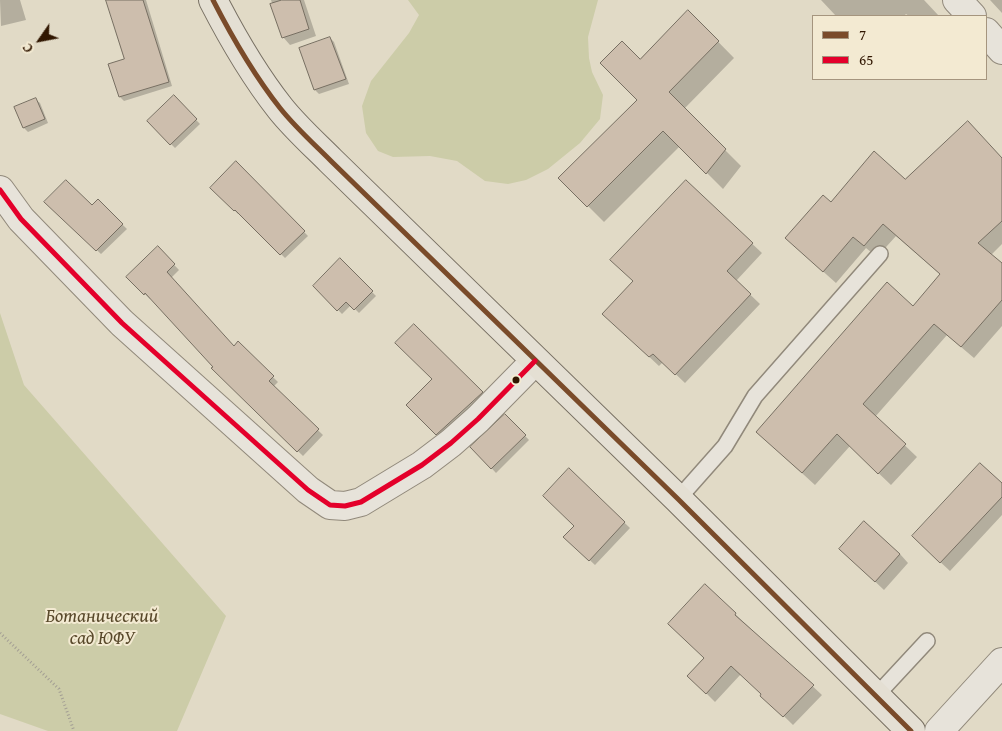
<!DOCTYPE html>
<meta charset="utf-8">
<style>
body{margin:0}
#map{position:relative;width:1002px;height:731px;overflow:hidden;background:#e1dac6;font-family:"Gentium Book Plus",serif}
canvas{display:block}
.legend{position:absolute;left:812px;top:15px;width:175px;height:65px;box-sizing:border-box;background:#f3ead2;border:1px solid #a5957e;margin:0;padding:6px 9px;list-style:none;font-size:15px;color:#301600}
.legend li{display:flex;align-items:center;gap:10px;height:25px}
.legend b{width:25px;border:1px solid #a5957e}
.north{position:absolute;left:15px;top:15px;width:50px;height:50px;-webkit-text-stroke:4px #f3ead2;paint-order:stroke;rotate:237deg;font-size:14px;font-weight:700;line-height:20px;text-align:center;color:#301600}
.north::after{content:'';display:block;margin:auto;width:18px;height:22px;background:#301600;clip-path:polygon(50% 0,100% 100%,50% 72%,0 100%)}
</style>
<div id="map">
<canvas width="1002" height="731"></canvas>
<ul class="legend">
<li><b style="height:6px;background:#7a4b2a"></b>7</li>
<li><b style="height:6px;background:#e4002b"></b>65</li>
</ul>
<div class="north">С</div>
</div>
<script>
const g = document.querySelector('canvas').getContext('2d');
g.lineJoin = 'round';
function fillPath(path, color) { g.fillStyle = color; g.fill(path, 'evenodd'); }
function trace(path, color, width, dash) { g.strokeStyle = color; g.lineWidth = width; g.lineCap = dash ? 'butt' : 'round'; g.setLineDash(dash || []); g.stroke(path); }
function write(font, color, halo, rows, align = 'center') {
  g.font = font + ' "Gentium Book Plus",serif'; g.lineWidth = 4; g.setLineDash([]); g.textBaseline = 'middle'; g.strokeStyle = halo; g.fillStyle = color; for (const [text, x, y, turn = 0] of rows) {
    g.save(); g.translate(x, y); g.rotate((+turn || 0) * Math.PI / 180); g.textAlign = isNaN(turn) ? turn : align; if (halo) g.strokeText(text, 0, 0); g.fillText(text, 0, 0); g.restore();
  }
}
const green = new Path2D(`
 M408,0H598L588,37L589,58L592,72L603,95L600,119L580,143L548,169L526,180L508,184L485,181L457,161L430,156L393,157L378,151L366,133L362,106L371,81L409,33L419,15Z
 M0,313L24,385L226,616L177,731H48L0,714Z`);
const shadow = new Path2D(`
 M0,0H20L26,20L1,26Z
 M108,0H146L172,86L124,101L120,97L125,60Z
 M271,0H304L316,36L290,45L283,37Z
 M821,0H924L939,16H909L906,14L904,16H836Z
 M990,0H1002V13Z
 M688,11L734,58L684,109L741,166L723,189L680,146L604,222L560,178L639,100L640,60Z
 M330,38L334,42L349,84L319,94L315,90L300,48Z
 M174,97L200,124L175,148L148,121Z
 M35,99L40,103L48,123L28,132L24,128L16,108Z
 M1002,159V244L991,255L1002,265V326L974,358L947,335L875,417L917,457L891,485L850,446L815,485L757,432L913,307L941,275L896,236L877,257L866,248L836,283L799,250L831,203L905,180Z
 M236,163L308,236L285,258L240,213L238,214L212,188Z
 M686,182L762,253L736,281L760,304L685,383L663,362L659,366L613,323Z
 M98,201L127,229L101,254L46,202L92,207Z
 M158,248L179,270L171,278L234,347L238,343L278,382L273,387L323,435L303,456L213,368L215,367L151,298L150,299L128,277Z
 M340,260L376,296L359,313L351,305L342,314L315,286Z
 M414,326L486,397L441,438L408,405L434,379Z
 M505,415L529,440L496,473L472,447Z
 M569,470L630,528L595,565L565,537L575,526Z
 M1002,485V515L950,571L922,545Z
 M900,554L908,563L884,590L849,557Z
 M735,614L822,695L793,725L741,674L715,702L698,685L706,658Z`);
const building = new Path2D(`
 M106,0H143L169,82L119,97L108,64L124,59Z
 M282,0H300L309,29L282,38L270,4Z
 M688,10L719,41L669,92L726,149L706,174L663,131L587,207L558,178L637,100L600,63L622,41L640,59Z
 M330,37L346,79L314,90L299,48Z
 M174,95L197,119L170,145L147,121Z
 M36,98L45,119L23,128L14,107Z
 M968,121L1002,158V221L978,243L1002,263V300L961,347L934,324L863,404L906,444L878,474L837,434L802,473L756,432L887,282L913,306L940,274L883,224L864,246L853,237L823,272L785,238L823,195L831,202L874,151L905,179Z
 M236,161L305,231L280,255L235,210L234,211L210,188Z
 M66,180L92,205L98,199L123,224L96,251L44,202Z
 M686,180L753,243L727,271L751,294L675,375L653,354L649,357L602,314L633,281L610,260Z
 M158,246L175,264L167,272L234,346L238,341L274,376L269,381L319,429L297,452L211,368L213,367L145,293L144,295L126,277Z
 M340,258L373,291L354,310L346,302L337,311L313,286Z
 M414,324L483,392L436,435L406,405L432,379L395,343Z
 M505,414L526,435L491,469L470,447Z
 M980,463L1002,483V497L940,563L912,536Z
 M569,468L625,522L589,561L563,537L574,526L543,496Z
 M864,521L900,554L875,582L839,549Z
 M705,584L736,613L735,615L814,685L783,717L760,696L761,694L731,666L706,694L687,676L704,658L668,624Z`);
const path = new Path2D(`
 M0,633L59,689L74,731`);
const service = new Path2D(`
 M678,499L725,446L755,396L880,254
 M875,697L927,641`);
const minor = new Path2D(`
 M957,0L972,16
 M986,32L1002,50
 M0,190L21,219L122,323L308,490L330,505L345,506L361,502L422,465L451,443L478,419L535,361
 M939,731L1002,662`);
const primary = new Path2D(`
 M213,0C232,37 254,75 280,108C295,127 314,144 331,161L678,499L911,731`);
const bus1 = new Path2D(`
 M213,0C232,37 254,75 280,108C295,127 314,144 331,161L678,499L911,731`);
const bus2 = new Path2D(`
 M0,190L21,219L122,323L308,490L330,505L345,506L361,502L422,465L451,443L478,419L535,361`);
const markers = [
 [516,380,4.5,"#301600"]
];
const parkNames = [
 ["Ботанический",102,617],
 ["сад ЮФУ",102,639]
];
fillPath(green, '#cccca8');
fillPath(shadow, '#0003');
fillPath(building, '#cdbead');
trace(building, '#776f62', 1);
trace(service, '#91897b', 18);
trace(minor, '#91897b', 30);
trace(primary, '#776f62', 30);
trace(path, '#a39e94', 3, [1, 2.5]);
trace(service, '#e7e3da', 15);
trace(minor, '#e7e3da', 28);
trace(primary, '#e4dfd3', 28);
trace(bus1, '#7a4b2a', 5);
trace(bus2, '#e4002b', 5);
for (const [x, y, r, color] of markers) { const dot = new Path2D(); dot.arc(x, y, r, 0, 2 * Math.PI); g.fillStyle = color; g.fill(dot); trace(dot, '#f3ead2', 2); }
write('italic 19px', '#59492b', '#f3ead2', parkNames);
</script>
